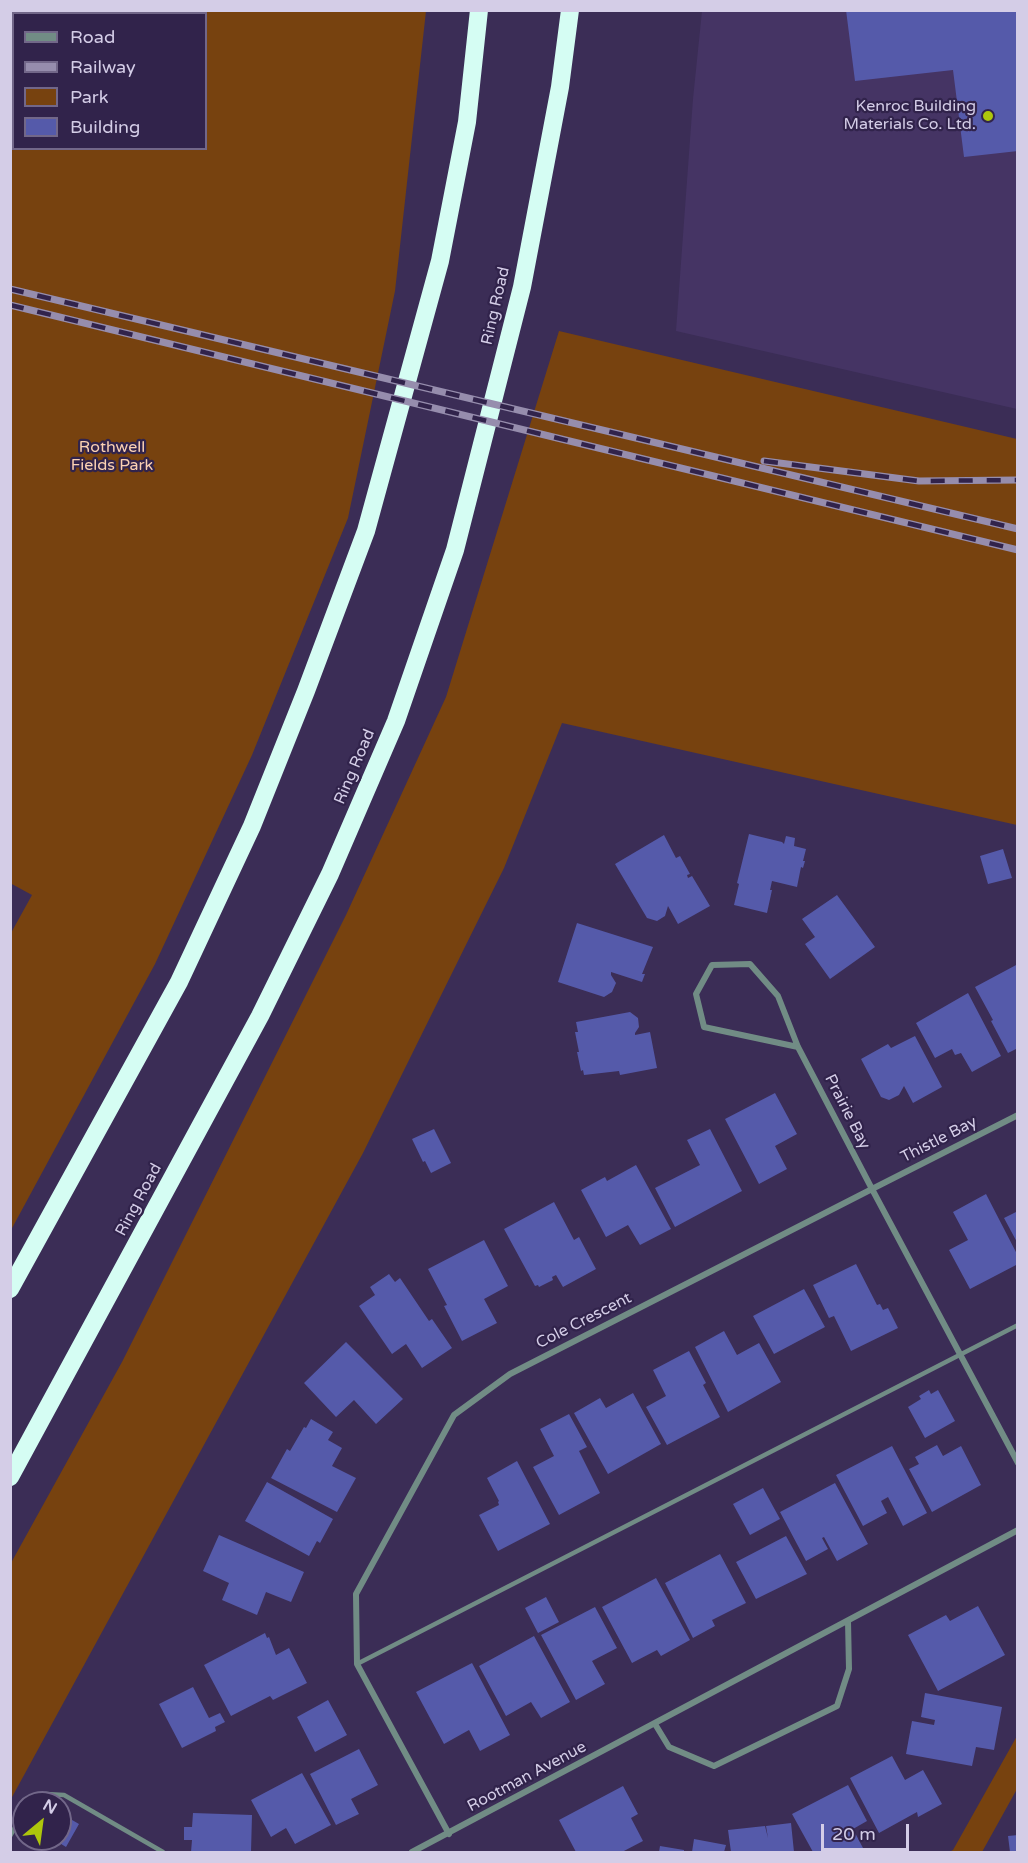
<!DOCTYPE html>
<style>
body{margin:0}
#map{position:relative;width:1028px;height:1863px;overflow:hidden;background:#3b2d56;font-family:"Varela Round",sans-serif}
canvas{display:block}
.frame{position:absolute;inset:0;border:12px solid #d4cde7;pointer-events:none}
.legend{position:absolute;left:12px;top:12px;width:195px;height:138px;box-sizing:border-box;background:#31234b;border:2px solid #726789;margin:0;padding:8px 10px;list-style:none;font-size:18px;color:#d4cde7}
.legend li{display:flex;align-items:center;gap:12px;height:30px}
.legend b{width:30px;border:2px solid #726789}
.north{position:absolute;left:12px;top:1791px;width:60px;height:60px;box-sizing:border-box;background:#31234b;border:2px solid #726789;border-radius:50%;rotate:29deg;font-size:16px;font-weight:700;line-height:24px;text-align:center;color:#d4cde7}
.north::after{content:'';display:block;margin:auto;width:21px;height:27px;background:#aec60c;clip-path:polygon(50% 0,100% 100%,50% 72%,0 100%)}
.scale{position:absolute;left:821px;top:1824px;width:88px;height:27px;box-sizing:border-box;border:3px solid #d4cde7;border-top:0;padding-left:8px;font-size:18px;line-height:21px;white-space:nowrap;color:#d4cde7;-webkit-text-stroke:4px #31234b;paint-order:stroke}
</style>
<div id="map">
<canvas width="1028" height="1863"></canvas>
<div class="frame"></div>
<ul class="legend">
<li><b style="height:8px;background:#718c85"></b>Road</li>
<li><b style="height:8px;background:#968dad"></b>Railway</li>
<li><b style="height:16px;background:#77420f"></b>Park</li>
<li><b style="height:16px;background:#555aaa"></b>Building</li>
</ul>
<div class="north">N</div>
<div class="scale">20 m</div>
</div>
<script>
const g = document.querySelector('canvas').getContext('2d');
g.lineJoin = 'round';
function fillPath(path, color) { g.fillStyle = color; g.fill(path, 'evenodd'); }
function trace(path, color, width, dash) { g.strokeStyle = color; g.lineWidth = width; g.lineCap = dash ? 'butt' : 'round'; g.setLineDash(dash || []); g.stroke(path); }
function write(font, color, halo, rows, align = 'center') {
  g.font = font + ' "Varela Round",sans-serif'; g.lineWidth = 4.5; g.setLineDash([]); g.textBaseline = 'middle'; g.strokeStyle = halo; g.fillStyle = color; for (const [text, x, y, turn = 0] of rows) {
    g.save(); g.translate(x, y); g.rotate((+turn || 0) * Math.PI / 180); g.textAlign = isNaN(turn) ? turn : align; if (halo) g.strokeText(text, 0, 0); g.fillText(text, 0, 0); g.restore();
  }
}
const built = new Path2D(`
 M702,11H1017V409L676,331L693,99Z`);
const green = new Path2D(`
 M11,10L426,11L395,291L348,518L252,755L155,964L11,1230V933L32,895L10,883ZM14,14H206V148H14Z
 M559,331L1017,439V825L562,723L504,868L363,1153L11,1799V1563L122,1362L346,915L446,697Z
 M1017,1736V1789L982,1852H949L953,1850Z`);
const building = new Path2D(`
 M846,10H1018V151L964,157L953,70L855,81Z
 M749,834L782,842L784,844L786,836L795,838L794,846L806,849L803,861H805L803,868L801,867L797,887L772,881L770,890H772L767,913L734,905L739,884L737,883Z
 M664,835L676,858L680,856L690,874L687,875L688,878L692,876L710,906L678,924L668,906L665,916L657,921L647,918L615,864Z
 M1003,849L1012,878L988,884L980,856Z
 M837,895L875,947L830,979L805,944L815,937L802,919Z
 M577,923L653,947L642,974H645L642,982L611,972V975L616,983L612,992L604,997L558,982Z
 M1018,964V1048L1008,1053L991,1021L993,1020L975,987Z
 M968,993L1001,1056L972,1072L961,1053L955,1055L952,1049L935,1058L916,1023Z
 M630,1012L638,1018L639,1027L635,1033V1035L650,1032L657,1068L620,1075L619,1071L584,1075L583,1070L581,1071L577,1052H579L575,1032H578L576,1022Z
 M915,1036L942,1087L913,1103L904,1086L899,1095L889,1100L881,1097L861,1059L888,1044L891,1048Z
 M775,1093L797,1134L775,1146L787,1169L759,1184L725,1119Z
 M434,1129L451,1163L431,1173L425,1161L423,1162L412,1139Z
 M710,1129L742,1191L675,1227L655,1188L700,1165L687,1140Z
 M636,1165L671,1229L640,1245L628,1225L606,1237L581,1190L605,1177L607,1181Z
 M986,1194L1018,1256V1264L970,1289L949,1250L968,1240L953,1212Z
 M554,1202L574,1240L579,1237L596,1269L563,1287L556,1275L552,1277L553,1280L539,1287L538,1285L535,1286L504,1229Z
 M1018,1211V1244L1004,1218Z
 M484,1240L508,1286L484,1299L497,1323L462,1341L444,1306L447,1305L428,1269Z
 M856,1264L877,1305L880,1304L883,1310L888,1308L898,1328L851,1351L834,1316L829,1318L813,1285Z
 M389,1274L395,1282L400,1278L429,1321L432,1319L452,1348L422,1368L406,1344L392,1354L359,1306L375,1295L370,1287Z
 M804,1289L825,1327L774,1354L753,1316Z
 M724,1331L737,1355L759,1343L781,1382L728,1412L695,1347Z
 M346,1342L403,1399L376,1424L354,1400L336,1417L304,1383Z
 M689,1351L706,1383L703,1385L720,1417L667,1445L646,1407L666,1396L653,1370Z
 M929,1390L931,1394L938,1390L955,1421L925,1438L908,1407L921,1399L919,1396Z
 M633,1393L661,1444L608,1474L574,1413L600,1398L606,1408Z
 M569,1414L587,1447L579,1451L600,1493L559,1515L533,1467L554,1456L540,1429Z
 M311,1419L333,1432L328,1440L342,1448L332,1466L356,1478L337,1512L271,1478L287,1449L290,1451L304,1427L306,1428Z
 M937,1445L943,1456L961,1446L981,1485L932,1512L909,1469L919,1464L915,1457Z
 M892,1446L927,1513L903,1526L888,1497L881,1501L887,1513L863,1526L836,1475Z
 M517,1461L550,1524L498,1551L479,1515L499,1505L498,1502L499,1501L487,1478Z
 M267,1482L333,1519L320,1543L317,1541L309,1556L245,1521Z
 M835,1483L868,1544L837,1561L824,1537L822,1538L828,1549L806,1561L780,1512Z
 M763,1488L780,1519L750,1535L733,1504Z
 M219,1535L304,1572L291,1602L266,1592L257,1615L222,1600L229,1583L203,1571Z
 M786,1536L807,1574L756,1599L736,1562Z
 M720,1554L746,1603L712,1620L715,1626L693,1638L665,1583Z
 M656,1578L690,1640L661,1656L657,1650L632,1663L602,1607Z
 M546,1597L559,1622L538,1633L525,1608Z
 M978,1606L1005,1655L938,1691L908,1635L946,1615L950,1621Z
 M595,1607L617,1648L592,1661L605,1684L576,1700L541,1635Z
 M265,1633L267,1638L269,1637L276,1655L289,1648L307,1683L273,1700L270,1696L231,1716L204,1665Z
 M534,1636L570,1702L541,1718L531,1702L506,1716L479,1666Z
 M472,1663L510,1735L480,1751L469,1730L444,1744L416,1692Z
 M193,1687L209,1718L220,1713L225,1722L215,1727L216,1731L182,1748L159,1704Z
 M925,1693L1002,1707L994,1750L976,1747L972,1766L906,1754L912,1721L934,1725L935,1720L921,1717Z
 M328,1700L347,1735L315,1752L297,1717Z
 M359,1749L378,1785L351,1799L359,1814L336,1825L310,1774Z
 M892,1756L905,1780L923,1770L942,1804L918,1817L917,1812L879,1833L850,1778Z
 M302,1773L331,1825L295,1844L286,1828L271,1837L251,1800Z
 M848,1785L867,1821L853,1829L863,1848L855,1852H813L792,1814Z
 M623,1786L638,1814L631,1818L643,1841L622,1852H576L559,1820Z
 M60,1813L79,1824L66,1847L53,1839H60Z
 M193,1813L252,1815L251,1852H191L192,1840H184V1827H192Z
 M791,1823L794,1852H731L728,1830L765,1826L768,1838L766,1826Z
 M1018,1835V1852H1010L1008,1836Z
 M694,1839L726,1845L724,1852H692Z
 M660,1846L684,1850V1852H659Z`);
const service = new Path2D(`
 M357,1664L1018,1325
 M30,1803L46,1794L64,1795L163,1852
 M10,1836L24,1812`);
const minor = new Path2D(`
 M798,1047L704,1027L696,994L712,965L750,964L778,996L798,1047L872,1189L1018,1115
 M655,1724L669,1747L714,1766L837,1706L849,1669L848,1621
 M449,1834L357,1664L356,1594L454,1415L510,1374L872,1189L1018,1463
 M412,1852L1018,1530`);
const motorway = new Path2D(`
 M10,1289L179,982L252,826L306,691L366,531L440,261L467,122L479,10
 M10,1477L260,1016L330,874L396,721L455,550L522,287L560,87L570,10`);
const rail = new Path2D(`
 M10,289L1018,529
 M10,305L1018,550
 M764,461L919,481L1018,480`);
const markers = [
 [988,116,6,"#aec60c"]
];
const poiNames = [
 ["Kenroc Building",976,107],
 ["Materials Co. Ltd.",976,125]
];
const streetNames = [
 ["Ring Road",496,306,-77],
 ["Ring Road",355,767,-67],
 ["Prairie Bay",847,1112,63],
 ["Thistle Bay",939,1140,-27],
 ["Ring Road",139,1200,-62],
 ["Cole Crescent",584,1321,-27],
 ["Rootman Avenue",527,1777,-28]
];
const parkNames = [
 ["Rothwell",112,448],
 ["Fields Park",112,466]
];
fillPath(built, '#453464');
fillPath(green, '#77420f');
fillPath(building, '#555aaa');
trace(service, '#718c85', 4.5);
trace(minor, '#718c85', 6);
trace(motorway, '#d5fdf3', 18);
trace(rail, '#968dad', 7);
trace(rail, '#31234b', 4.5, [14]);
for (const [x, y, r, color] of markers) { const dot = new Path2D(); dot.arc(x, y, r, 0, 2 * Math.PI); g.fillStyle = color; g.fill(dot); trace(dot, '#31234b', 2); }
write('16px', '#d4cde7', '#31234b', poiNames, 'right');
write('16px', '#d4cde7', '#31234b', streetNames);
write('16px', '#fbd1b3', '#31234b', parkNames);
</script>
